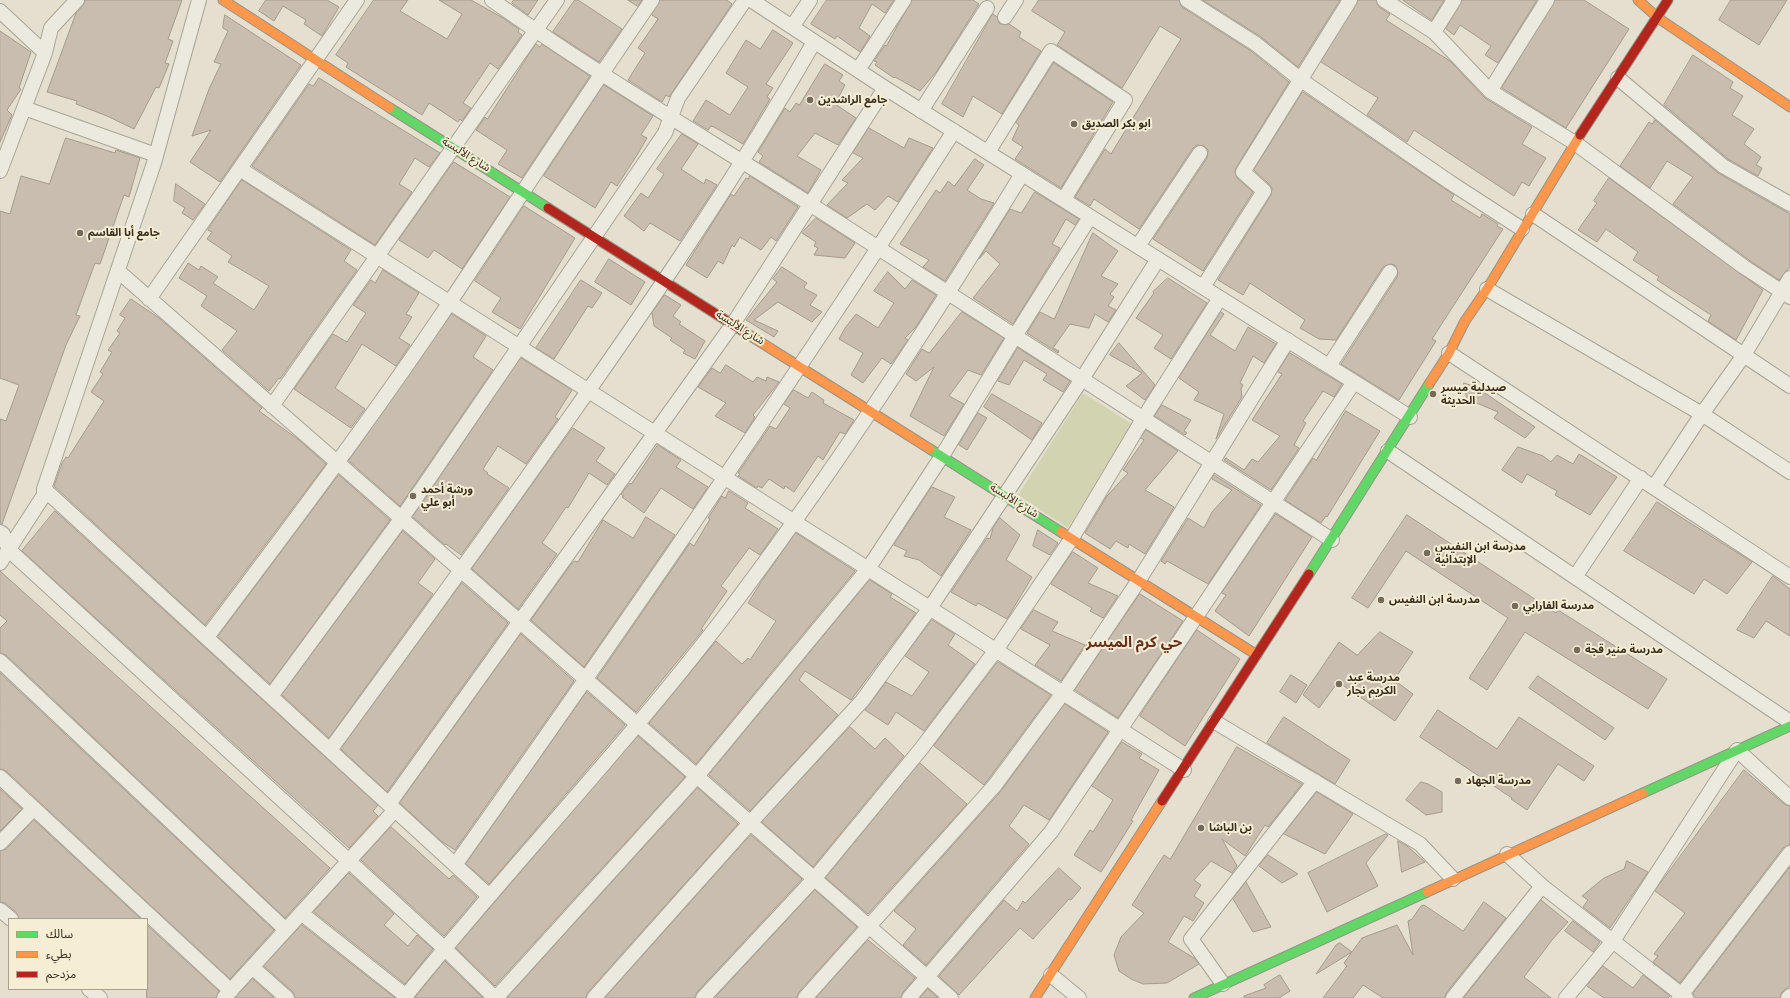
<!DOCTYPE html>
<meta charset="utf-8">
<style>
body{margin:0}
#map{position:relative;width:1790px;height:998px;overflow:hidden;background:#e4dfce;font-family:"Times New Roman","Noto Sans Arabic",serif}
canvas{display:block}
.legend{position:absolute;left:8px;top:918px;width:140px;height:72px;box-sizing:border-box;background:#f5edd4;border:1px solid #a9a08c;margin:0;padding:5px 7px;list-style:none;font-size:12px;color:#382d1f}
.legend li{display:flex;align-items:center;gap:8px;height:20px}
.legend b{width:20px;border:1px solid #a9a08c}
</style>
<div id="map">
<canvas width="1790" height="998"></canvas>
<ul class="legend">
<li><b style="height:5px;background:#63d668"></b>سالك</li>
<li><b style="height:5px;background:#ff974d"></b>بطيء</li>
<li><b style="height:5px;background:#b3261e"></b>مزدحم</li>
</ul>
</div>
<script>
const g = document.querySelector('canvas').getContext('2d');
g.lineJoin = 'round';
function fillPath(path, color) { g.fillStyle = color; g.fill(path, 'evenodd'); }
function trace(path, color, width, dash) { g.strokeStyle = color; g.lineWidth = width; g.lineCap = dash ? 'butt' : 'round'; g.setLineDash(dash || []); g.stroke(path); }
function write(font, color, halo, rows, align = 'center') {
  g.font = font + ' "Times New Roman","Noto Sans Arabic",serif'; g.lineWidth = 4; g.setLineDash([]); g.textBaseline = 'middle'; g.strokeStyle = halo; g.fillStyle = color; for (const [text, x, y, turn = 0] of rows) {
    g.save(); g.translate(x, y); g.rotate((+turn || 0) * Math.PI / 180); g.textAlign = isNaN(turn) ? turn : align; if (halo) g.strokeText(text, 0, 0); g.fillText(text, 0, 0); g.restore();
  }
}
const green = new Path2D(`
 M1083,393L1132,424L1068,528L1018,495Z`);
const building = new Path2D(`
 M85,0H182L168,39L173,41L165,63L169,64L159,88L156,87L134,129L107,116L76,104L77,101L47,92L76,13L83,5Z
 M266,0H327L339,7L322,36L304,24L306,20L283,6L274,21L259,11Z
 M374,0H408L400,11L447,39L462,14L439,0H471L503,18L519,29L518,32L522,35L498,69L490,63L463,103L471,108L462,121L460,119L458,122L429,103L422,115L346,67L348,63L336,55Z
 M514,0H538L528,15L512,3Z
 M575,0H578L622,29L599,62L553,32Z
 M628,0H642L638,6Z
 M660,0H727L732,4L669,97L666,95L662,102L628,80L645,53L638,48L658,19L652,15Z
 M827,0H894L885,13L872,4L859,28L870,36L860,52L837,36L835,39L811,24Z
 M912,0H973L979,4L937,71L920,91L895,77L894,78L875,65L877,62L874,61L885,45L886,46Z
 M1039,0H1179L1182,7L1251,51L1289,82L1236,168L1235,172L1237,178L1253,192L1203,271L1153,239L1207,158L1208,150L1204,146L1197,145L1193,148L1139,229L1094,199L1090,206L1075,197L1105,149L1111,154L1181,39L1160,26L1122,88L1057,45L1065,32L1032,11Z
 M1203,0H1340L1298,67L1261,37Z
 M1358,0H1376L1379,7L1390,14L1386,20L1450,61L1485,98L1532,127L1522,144L1546,158L1529,186L1522,182L1514,196L1414,130L1407,142L1367,115L1378,98L1321,62Z
 M1403,0H1444L1432,20Z
 M1462,0H1537L1498,63L1485,55L1491,46L1460,25L1454,35L1446,29Z
 M1555,0H1584L1629,29L1566,128L1502,88Z
 M1731,0H1787L1759,45L1719,20Z
 M993,14L997,17L1000,24H1009L1021,32L1019,37L1041,51L1002,114L973,96L963,117L942,104Z
 M225,15L301,65L220,182L190,162L211,130L192,136L209,89L221,64L214,62L228,31L223,28Z
 M773,30L793,43L766,84L773,88L767,97L770,99L743,144L714,127L711,126L708,130L693,121L706,100L730,115L748,87L726,73L746,40L760,49Z
 M0,31L31,52L19,88L21,89L7,110L12,115L0,142Z
 M536,44L540,47L542,44L590,76L522,178L498,164L507,150L476,130L485,117L487,119Z
 M1693,55L1733,82L1730,88L1743,96L1732,115L1754,129L1744,144L1761,157L1756,165L1762,168L1758,176L1728,159L1664,105Z
 M1054,63L1113,102L1061,188L1015,159L1023,147L1012,140L1019,125L1016,123Z
 M825,64L843,75L839,81L845,85L835,104L856,118L838,145L815,133L797,156L821,170L808,193L759,162L763,156L758,152L785,108L790,112L796,103L799,105Z
 M319,78L440,153L429,167L415,158L399,184L412,192L375,245L252,166L309,84L313,86Z
 M604,85L653,116L641,135L647,138L637,155L617,186L611,182L595,208L544,176Z
 M1303,92L1454,195L1451,200L1480,218L1482,214L1498,224L1497,226L1503,229L1432,339L1436,341L1399,400L1341,364L1397,277L1398,272L1395,265L1390,264L1383,267L1336,340L1319,339L1300,328L1305,320L1250,283L1243,295L1218,280L1271,195L1272,188L1270,185L1254,170Z
 M1655,120L1718,173L1790,214V267L1779,280L1749,260L1673,204L1693,177L1667,161L1650,188L1620,166L1649,122L1652,124Z
 M869,128L904,148L909,138L933,148L898,202L888,196L875,210L867,204L847,218L827,205L848,183L842,180L863,158L853,153Z
 M682,134L698,144L681,169L704,184L706,179L717,185L680,241L650,223L644,231L624,216L641,193L648,198L664,174L657,169Z
 M66,138L115,153L116,150L140,158L129,197L124,195L100,264L95,263L76,315L80,316L66,345L2,524H0V419L6,421L19,385L0,378V211L10,214L21,176L49,184Z
 M975,159L984,165L967,190L981,199L994,203L945,281L923,267L929,260L900,244L936,190L940,193L948,181L954,186Z
 M454,162L510,197L462,269L434,250L428,258L399,240Z
 M750,176L798,207L776,241L771,237L761,250L740,237L734,247L732,245L723,264L718,261L707,278L686,265L731,194L734,196L746,178L748,179Z
 M1609,178L1763,290L1736,340L1708,321L1711,315L1657,280L1659,277L1633,260L1638,252L1606,229L1597,242L1578,230L1597,203L1594,201Z
 M242,180L351,250L344,261L357,270L280,379L279,378L269,391L222,350L237,331L201,306L207,296L179,278L188,263L199,270L201,266L218,277L213,283L254,310L269,286L228,262L232,256L207,239L212,232L208,230Z
 M176,184L205,204L193,220L182,213L185,208L174,201Z
 M1035,192L1079,219L1075,225L1066,219L1052,244L1060,248L1013,324L973,298L1000,264L986,251L979,259L1010,209L1021,213Z
 M524,206L575,238L520,329L492,312L501,298L475,281Z
 M816,218L855,243L845,258L814,255L818,248L814,246L816,242L802,233Z
 M1093,233L1118,251L1101,276L1118,284L1110,294L1114,297L1108,306L1116,310L1108,322L1095,314L1089,328L1070,324L1053,348L1059,351L1058,353L1027,333L1040,312L1054,319Z
 M609,259L645,282L631,305L595,282Z
 M782,267L807,283L804,287L805,289L817,295L810,305L822,312L812,322L778,302L754,320L778,331L774,337L746,320L777,282L773,279Z
 M383,270L419,293L406,314L412,317L399,338L410,345L396,366L362,344L335,388L365,409L351,428L294,389L333,334L347,342L366,313L353,305L371,280L375,283Z
 M888,272L905,289L912,280L936,295L916,327L905,338L908,340L891,364L882,358L863,383L851,375L863,353L839,339L845,328L856,314L878,328L894,303L874,291Z
 M1168,278L1207,303L1171,359L1154,348L1163,335L1136,318L1154,293L1153,292Z
 M581,280L602,293L592,308L588,306L554,359L536,348Z
 M665,295L681,305L673,316L681,322L679,324L705,341L695,359L683,353L685,350L670,340L672,338L654,326L652,313Z
 M131,299L159,318L262,408L259,411L299,440L326,464L205,625L54,486L62,463L66,457L68,458L104,401L91,392L103,374L100,372L112,352L108,350L120,333L117,331L125,318L120,315Z
 M962,312L1004,338L981,375L968,370L949,396L964,404L944,436L910,416L934,367L916,381L906,374L922,349L929,353Z
 M1221,312L1224,314L1210,335L1235,351L1248,327L1276,344L1264,363L1253,356L1240,383L1243,385L1241,389L1242,397L1216,439L1224,414L1194,400L1199,392L1179,378Z
 M452,314L486,336L473,357L493,370L400,506L349,461Z
 M1119,343L1155,385L1145,400L1126,386L1142,373L1110,355Z
 M1018,348L1070,381L1063,392L1043,380L1047,374L1024,360L1009,385L998,381Z
 M1290,353L1342,384L1334,397L1323,391L1303,421L1306,423L1294,445L1299,448L1271,490L1224,460L1226,458L1244,470L1252,459L1258,462L1280,436L1252,420L1282,374L1278,372Z
 M521,358L572,390L555,417L558,419L526,464L498,446L483,469L488,473L487,474L509,488L461,555L446,544L445,545L413,517Z
 M726,365L753,382L757,377L766,381L767,377L779,382L753,415L755,417L745,433L715,416L726,403L698,387L712,368L720,373Z
 M1464,383L1476,387L1535,427L1525,438L1494,418L1498,412L1467,399Z
 M794,390L808,398L812,392L824,400L823,403L854,420L845,434L840,432L823,460L818,456L794,492L785,486L784,489L769,479L762,488L758,486L757,488L738,476L740,474L738,473L770,426L776,429L790,408L784,404Z
 M992,394L1042,423L1032,440L984,407Z
 M1162,405L1191,420L1184,431L1187,433L1185,435L1155,416Z
 M1346,411L1380,431L1327,517L1326,516L1321,523L1285,500L1313,458L1316,460Z
 M978,413L987,418L967,450L959,445Z
 M573,428L605,448L596,461L615,474L607,485L589,473L568,508L566,507L542,543L557,554L518,609L472,569Z
 M1146,430L1178,451L1145,490L1174,507L1145,554L1129,544L1128,548L1116,541L1110,549L1085,533L1107,496L1128,473L1123,470L1144,440L1141,438Z
 M658,445L681,460L676,467L708,487L693,509L661,488L644,513L622,497L624,496L621,494L630,483L631,484Z
 M1518,447L1543,456L1551,462L1557,455L1573,464L1579,454L1617,477L1590,515L1555,495L1557,491L1527,474L1522,483L1502,470Z
 M339,475L390,520L270,684L218,637Z
 M1214,475L1261,505L1208,584L1167,561L1165,564L1161,561L1188,518L1204,528L1212,512L1232,490L1212,479Z
 M932,487L955,497L944,517L971,530L941,576L919,560L904,556L907,551L894,545Z
 M729,491L748,503L745,508L778,529L760,555L749,548L721,586L727,591L701,629L703,630L636,712L597,678L690,543L694,546L710,519L708,518L722,496L725,498Z
 M1657,502L1752,562L1727,594L1704,579L1694,594L1624,551Z
 M55,511L378,805L373,811L378,816L349,848L22,551Z
 M1276,514L1312,537L1249,636L1215,611L1226,595L1222,593Z
 M1407,515L1556,613L1558,610L1667,679L1648,709L1525,632L1487,690L1469,678L1508,618L1406,551L1368,608L1352,598Z
 M646,517L675,535L584,667L531,620L571,564L575,561L578,562L603,520L633,538Z
 M1000,518L1020,535L1006,560L1032,577L1007,619L978,603L976,606L951,592L987,538L990,539L993,528Z
 M1038,530L1058,543L1050,555L1033,546Z
 M403,531L435,559L418,583L433,594L329,738L282,695Z
 M796,533L855,571L696,764L649,723L716,641L742,664L748,658L750,660L776,621L748,603L761,582Z
 M1073,552L1098,568L1088,583L1118,596L1103,618L1090,611L1092,608L1051,584Z
 M0,571L330,868L285,918L6,655L0,653V628L7,621L0,615Z
 M1773,576L1790,589V636L1766,621L1754,638L1737,630Z
 M870,580L892,594L890,597L916,613L851,700L805,671L799,680L838,715L750,811L709,775Z
 M462,583L508,623L387,792L341,749Z
 M1140,594L1183,621L1118,718L1075,690Z
 M1034,610L1058,622L1052,631L1085,645L1061,681L1035,665L1050,645L1021,629Z
 M932,620L955,634L948,645L975,664L924,731L896,712L888,725L865,710L886,682L912,696L929,672L905,656Z
 M1197,630L1240,659L1185,746L1140,716Z
 M1380,632L1413,652L1394,680L1413,694L1395,721L1338,682L1319,708L1303,695L1339,642L1357,655Z
 M521,634L574,681L455,850L441,841L400,803Z
 M998,662L1051,695L984,785L934,746Z
 M0,673L274,930L230,979L6,771L0,769Z
 M1291,675L1307,685L1296,703L1280,692Z
 M1538,676L1614,728L1605,740L1529,688Z
 M587,692L625,725L489,884L466,864Z
 M1065,704L1108,732L1049,820L1024,805L1009,826L1029,844L926,965L903,945L916,929L894,911L1001,791Z
 M1438,710L1497,749L1519,717L1594,766L1584,781L1558,764L1527,810L1511,799L1512,798L1420,737Z
 M1284,717L1350,760L1335,784L1267,743Z
 M850,727L875,749L885,738L904,756L813,867L762,822Z
 M638,736L685,777L495,986L456,948Z
 M1122,742L1142,754L1139,758L1159,770L1131,820L1133,821L1101,872L1074,855L1090,830L1093,832L1113,800L1092,786Z
 M1237,747L1302,784L1268,827L1265,825L1245,856L1222,839L1237,866L1232,873L1211,861L1194,880L1201,885L1194,896L1204,903L1193,921L1184,916L1168,942L1194,958L1199,964L1167,983L1143,984L1131,979L1119,971L1114,955L1121,937L1144,913L1132,905L1164,855L1170,859Z
 M920,763L967,804L868,914L826,878Z
 M1744,770L1784,804L1790,806V845L1783,848L1680,983L1653,962L1658,956L1654,954L1685,913L1655,891Z
 M1421,782L1428,784L1442,792V812L1426,815L1406,800Z
 M698,788L738,824L588,992L586,998H507Z
 M0,789L22,809L0,831Z
 M1317,792L1353,814L1325,854L1284,834Z
 M34,820L141,919H19L16,912L5,903L0,902V851L6,849Z
 M391,827L449,879L453,875L477,897L444,936L361,860Z
 M1386,834L1388,835L1366,863L1378,886L1327,912L1308,873Z
 M751,835L802,879L697,992L695,998H605Z
 M1398,841L1407,846L1425,862L1402,872Z
 M1268,855L1298,874L1282,883L1259,866Z
 M1627,861L1648,872L1610,928L1583,907L1588,900L1582,896L1604,878L1624,869Z
 M1790,867V986L1782,992L1780,998H1696L1693,994Z
 M1059,868L1081,888L1071,900L1069,899L1033,939L1020,928L959,995L939,976L1004,900L1017,911L1023,901L1025,903Z
 M349,873L394,914L384,925L408,946L417,935L433,949L405,984L314,912Z
 M1246,882L1271,927L1253,932L1233,899Z
 M815,890L857,927L799,992L797,998H715Z
 M1541,900L1568,922L1552,940L1524,977L1551,998H1464Z
 M1484,902L1506,918L1446,993L1445,998H1383L1363,985L1353,998H1323L1347,966L1344,963L1362,938L1397,925L1413,955L1408,921L1412,919L1421,906L1424,905L1463,931Z
 M1573,921L1600,942L1593,952L1565,931Z
 M147,925L219,991L216,998H147Z
 M302,925L395,998H295L293,992L264,966Z
 M868,940L915,978L903,992L901,998H816Z
 M1340,943L1352,952L1316,974L1336,945Z
 M445,961L483,998H415Z
 M1603,966L1633,988L1643,975L1670,996L1668,998H1604L1587,986Z
 M1280,975L1290,991L1279,998H1244V996L1266,988L1264,985Z
 M253,979L274,998H235Z
 M928,989L938,998H920Z`);
const street = new Path2D(`
 M492,0C596,74 706,138 813,206C987,317 1159,429 1332,540
 M751,0L885,88L1410,417
 M1187,0L1256,44L1301,80L1451,183L1522,229
 M1384,0L1434,32L1490,91L1575,143L1744,267L1790,297
 M0,11L45,53
 M1005,17L1016,0
 M792,27L810,0
 M1434,32L1454,0
 M858,70L904,0
 M1618,78L1723,166L1790,204
 M1490,91L1547,0
 M24,108L156,155
 M921,111L987,8
 M988,152L1051,51L1125,100L1064,199
 M240,169L1184,770
 M0,171L45,53L51,28L77,0
 M1533,214L1790,386
 M1138,246L1200,153
 M118,271L951,998
 M1203,287L1264,191L1243,172L1350,0
 M1487,289L1702,414L1790,472
 M149,299L357,0
 M1449,353L1790,577
 M1329,366L1390,272
 M272,406L557,0
 M1388,451L1790,722
 M1654,487L1702,414L1744,355L1790,278
 M44,489L488,895
 M0,532L3,534L9,550L444,948L495,998
 M0,563L44,495V489L154,163L199,0
 M1575,577L1641,478
 M207,637C290,527 373,417 450,302C517,201 583,100 652,0
 M0,661L286,930
 M271,696L402,518L665,133L678,98L745,0
 M1215,722L1420,844L1453,879
 M330,750C410,641 489,532 567,421C654,298 739,173 814,42
 M0,777L231,991
 M389,804L733,324L885,88
 M0,843L34,808
 M1507,854L1542,886L1686,998
 M455,865C626,624 794,380 954,131
 M0,910L11,919
 M301,913L406,996
 M252,967L287,998
 M1051,975L1079,998
 M1223,984L1191,939L1315,781
 M89,989L100,998
 M224,998L395,810
 M404,998C508,869 623,749 724,617C832,475 929,326 1022,174
 M496,998L697,776L868,569L942,456L1015,336L1090,217
 M594,998L750,823L862,701L930,608L1082,379L1158,259
 M703,998L814,879L921,749L996,650L1072,538L1143,419L1220,298
 M805,998L995,785L1063,693L1139,580L1288,340
 M909,998L1051,832L1354,382
 M1453,998L1542,886
 M1566,998L1613,941L1737,750L1790,798
 M1679,998L1790,853
 M1788,998L1790,996`);
const fast = new Path2D(`
 M390,108L548,208
 M930,449L1061,532
 M1309,574L1429,384
 M1643,793L1790,726
 M1194,998L1427,892`);
const slow = new Path2D(`
 M223,0L390,108
 M1638,0L1658,18L1790,107
 M746,333L930,449
 M1429,384L1449,353L1465,321L1487,289L1580,135
 M1061,532L1257,655
 M1427,892L1643,793
 M1035,998L1162,801`);
const jam = new Path2D(`
 M1580,135L1668,0
 M548,208L746,333
 M1162,801L1309,574`);
const markers = [
 [810,100,4,"#746b5c"],
 [1074,124,4,"#746b5c"],
 [80,233,4,"#746b5c"],
 [1433,394,4,"#746b5c"],
 [413,496,4,"#746b5c"],
 [1427,553,4,"#746b5c"],
 [1381,600,4,"#746b5c"],
 [1515,606,4,"#746b5c"],
 [1577,650,4,"#746b5c"],
 [1339,684,4,"#746b5c"],
 [1458,781,4,"#746b5c"],
 [1201,828,4,"#746b5c"]
];
const poiNames = [
 ["جامع الراشدين",818,100],
 ["ابو بكر الصديق",1082,124],
 ["جامع أبا القاسم",88,233],
 ["صيدلية ميسر",1441,388],
 ["الحديثة",1441,401],
 ["ورشة أحمد",421,490],
 ["أبو علي",421,503],
 ["مدرسة ابن النفيس",1435,547],
 ["الإبتدائية",1435,560],
 ["مدرسة ابن النفيس",1389,600],
 ["مدرسة الفارابي",1523,606],
 ["مدرسة منير قجة",1585,650],
 ["مدرسة عبد",1347,678],
 ["الكريم نجار",1347,691],
 ["مدرسة الجهاد",1466,781],
 ["بن الباشا",1209,828]
];
const streetNames = [
 ["شارع الألبسة",466,155,32],
 ["شارع الألبسة",740,328,32],
 ["شارع الألبسة",1014,501,32]
];
const districtNames = [
 ["حي كرم الميسر",1134,643]
];
fillPath(green, '#d2d4b1');
fillPath(building, '#c8bdaf');
trace(building, '#a49b8d', 1);
trace(street, '#a9a497', 16);
trace(fast, '#999386', 11);
trace(slow, '#999386', 11);
trace(jam, '#999386', 11);
trace(street, '#ece9df', 14);
trace(fast, '#63d668', 9);
trace(slow, '#ff974d', 9);
trace(jam, '#b3261e', 9);
for (const [x, y, r, color] of markers) { const dot = new Path2D(); dot.arc(x, y, r, 0, 2 * Math.PI); g.fillStyle = color; g.fill(dot); trace(dot, '#f5edd4', 1.5); }
write('bold 11px', '#382d1f', '#f5edd4', poiNames, 'left');
write('11px', '#382d1f', '#f5edd4', streetNames);
write('bold 15px', '#64311f', '#f5edd4', districtNames);
</script>
